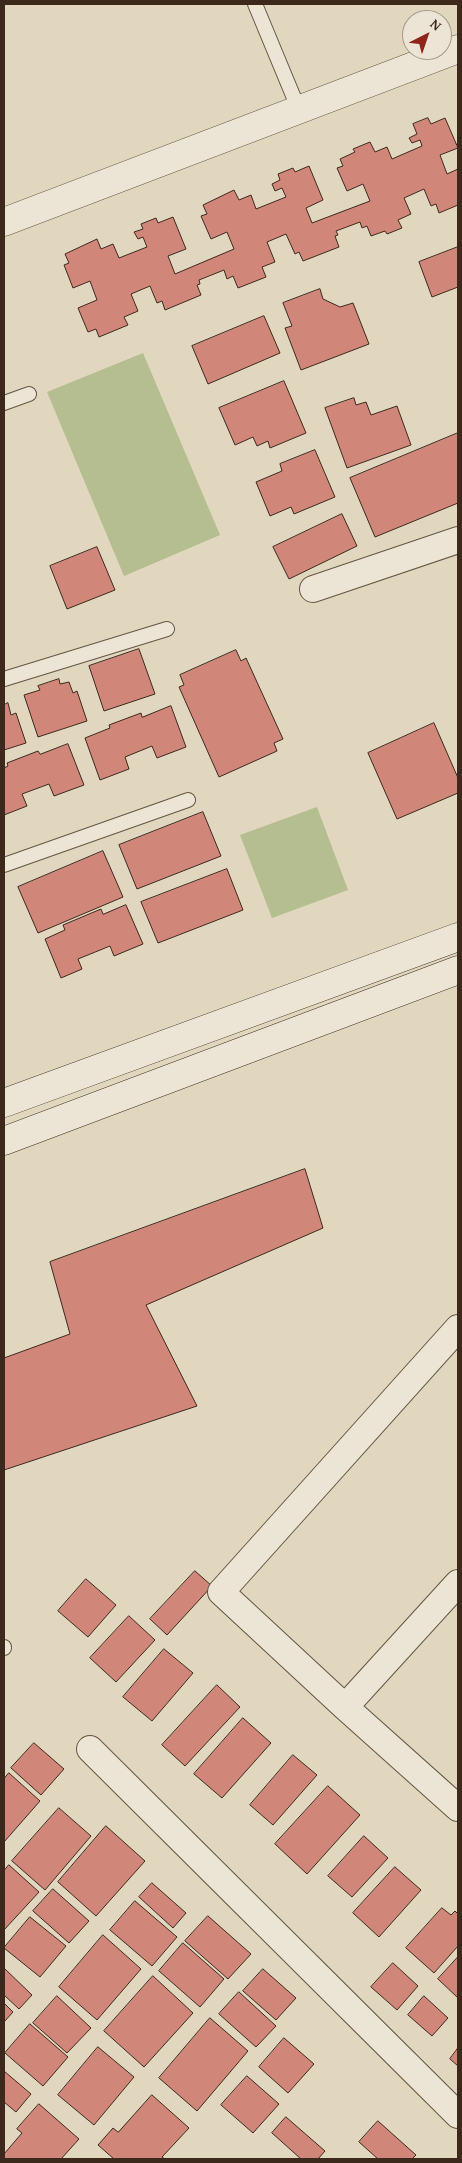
<!DOCTYPE html>
<style>
body{margin:0}
#map{position:relative;width:462px;height:2163px;overflow:hidden;background:#e1d7be;font-family:"Gentium Book Plus",serif}
canvas{display:block}
.frame{position:absolute;inset:0;border:5px solid #3c291c;pointer-events:none}
.north{position:absolute;left:402px;top:10px;width:50px;height:50px;box-sizing:border-box;background:#ece5d5;border:1px solid #a69a8b;border-radius:50%;rotate:41deg;font-size:14px;font-weight:700;line-height:20px;text-align:center;color:#3c291c}
.north::after{content:'';display:block;margin:auto;width:18px;height:22px;background:#8f2418;clip-path:polygon(50% 0,100% 100%,50% 72%,0 100%)}
</style>
<div id="map">
<canvas width="462" height="2163"></canvas>
<div class="frame"></div>
<div class="north">N</div>
</div>
<script>
const g = document.querySelector('canvas').getContext('2d');
g.lineJoin = 'round';
function fillPath(path, color) { g.fillStyle = color; g.fill(path, 'evenodd'); }
function trace(path, color, width, dash) { g.strokeStyle = color; g.lineWidth = width; g.lineCap = dash ? 'butt' : 'round'; g.setLineDash(dash || []); g.stroke(path); }
const green = new Path2D(`
 M143,353L220,535L124,576L47,392Z
 M317,807L348,890L272,918L240,835Z`);
const building = new Path2D(`
 M428,118L431,124L445,118L458,148L440,155L447,174L458,169V205L439,213L436,204L431,206L424,189L404,198L411,214L398,220L402,228L387,234L385,231L371,236L367,226L362,228L360,222L336,231L338,235L335,236L339,247L303,261L299,252L295,254L286,234L267,242L275,262L262,267L266,277L238,288L233,276L227,279L224,270L199,280L200,284L197,285L201,295L165,310L162,301L157,303L150,286L131,294L138,311L124,317L128,325L99,337L96,329L88,332L78,308L97,300L90,281L73,288L64,265L69,263L65,254L97,239L101,249L113,244L119,258L147,247L143,237L138,239L134,232L143,229L141,224L156,218L158,223L173,217L186,249L168,256L175,274L234,249L227,232L211,239L201,216L207,214L203,205L234,190L239,200L251,195L256,209L286,197L282,188L275,191L272,184L280,180L278,174L293,168L295,172L309,166L323,200L306,208L312,223L370,201L363,184L347,191L337,168L343,166L340,159L355,152L353,149L370,142L375,152L387,147L392,159L422,146L420,140L412,143L409,138L417,134L413,124Z
 M458,247V287L432,297L419,262Z
 M320,289L323,299L340,307L353,303L369,344L301,370L285,328L292,326L283,303Z
 M264,316L280,353L208,384L192,346Z
 M284,381L306,433L270,448L268,441L257,446L253,437L235,445L219,408Z
 M354,398L356,405L366,402L371,415L397,406L411,445L347,468L325,408Z
 M458,433V503L375,537L350,478Z
 M315,450L335,497L294,514L291,507L270,516L256,482L282,471L280,464Z
 M342,514L357,546L289,579L273,547Z
 M97,547L115,590L67,609L50,566Z
 M139,649L155,694L104,711L89,666Z
 M236,650L241,661L246,658L283,739L274,743L277,751L219,777L179,687L184,685L180,675Z
 M59,679L60,684L69,682L73,693L77,691L87,721L38,737L24,695L40,690L38,686Z
 M8,703L11,715L16,713L26,743L4,750V705Z
 M171,706L186,747L157,758L152,746L125,757L129,769L100,780L85,738L110,728L109,725L141,713L142,717Z
 M434,723L458,778V793L397,819L368,753Z
 M68,744L84,785L54,796L49,784L22,794L27,806L4,815V768L8,766L7,763L38,751L40,754Z
 M203,812L221,856L137,889L119,845Z
 M103,851L123,897L38,933L18,887Z
 M227,869L243,910L158,943L141,902Z
 M126,905L143,944L114,956L110,946L78,959L82,969L61,978L45,939L65,930L63,925L101,909L103,914Z
 M305,1169L323,1228L146,1305L197,1406L4,1470V1358L70,1334L50,1262Z
 M195,1571L212,1586L167,1635L150,1619Z
 M86,1579L116,1605L88,1637L58,1611Z
 M129,1616L155,1640L116,1682L90,1658Z
 M164,1649L193,1673L152,1721L123,1697Z
 M217,1685L240,1707L185,1766L162,1745Z
 M243,1718L271,1743L222,1798L194,1774Z
 M34,1743L64,1769L41,1795L11,1768Z
 M293,1755L317,1775L273,1825L250,1805Z
 M9,1773L40,1801L4,1842V1779Z
 M328,1786L360,1815L307,1874L275,1844Z
 M59,1808L91,1836L45,1890L12,1861Z
 M106,1826L145,1861L96,1916L58,1882Z
 M364,1836L388,1858L352,1897L328,1876Z
 M9,1865L39,1892L4,1930V1871Z
 M395,1867L421,1890L379,1937L353,1913Z
 M152,1883L186,1913L173,1928L139,1897Z
 M53,1889L89,1921L69,1943L33,1911Z
 M135,1901L177,1937L152,1966L110,1930Z
 M442,1908L451,1915L455,1911L458,1914V1946L434,1973L406,1948Z
 M208,1916L251,1954L228,1979L185,1941Z
 M30,1917L66,1946L40,1977L4,1948Z
 M103,1935L141,1969L97,2020L59,1987Z
 M183,1943L224,1979L200,2007L159,1971Z
 M458,1957V1998L438,1979Z
 M393,1963L418,1986L397,2010L371,1987Z
 M4,1968L32,1995L19,2009L4,1995Z
 M263,1969L296,1998L276,2020L243,1991Z
 M153,1976L193,2013L144,2067L104,2031Z
 M239,1992L276,2026L256,2047L219,2014Z
 M57,1996L91,2028L67,2053L33,2023Z
 M424,1996L448,2018L432,2036L408,2015Z
 M4,2003L13,2012L4,2022Z
 M210,2018L248,2051L197,2111L159,2078Z
 M30,2024L68,2057L43,2086L5,2053Z
 M284,2038L314,2064L288,2093L259,2067Z
 M98,2047L134,2077L94,2125L58,2095Z
 M458,2048V2066L450,2059Z
 M4,2071L31,2094L16,2112L4,2102Z
 M247,2076L279,2104L253,2133L221,2105Z
 M152,2095L189,2128L162,2157L165,2159H114L98,2145L113,2128L118,2132Z
 M39,2104L79,2139L61,2159H4V2154L22,2133L17,2129Z
 M286,2117L325,2151L318,2159H301L272,2133Z
 M378,2121L416,2155L412,2159H378L359,2142Z`);
const service = new Path2D(`
 M255,4L299,110
 M4,403L29,394
 M4,679L167,629
 M4,865L188,800
 M4,1647V1648`);
const minor = new Path2D(`
 M313,589L458,540
 M458,1328L221,1592L345,1707L458,1808
 M345,1707L458,1583
 M90,1749L458,2115`);
const tertiary = new Path2D(`
 M4,222L458,49`);
const secondary = new Path2D(`
 M4,1103L458,937
 M4,1141L458,970`);
fillPath(green, '#b4be90');
fillPath(building, '#d0877a');
trace(building, '#3c291c', 1);
trace(service, '#655444', 16);
trace(minor, '#655444', 28);
trace(tertiary, '#655444', 29);
trace(secondary, '#3c291c', 29);
trace(service, '#ece5d5', 14);
trace(minor, '#ece5d5', 26);
trace(tertiary, '#ece5d5', 28);
trace(secondary, '#ece5d5', 28);
</script>
